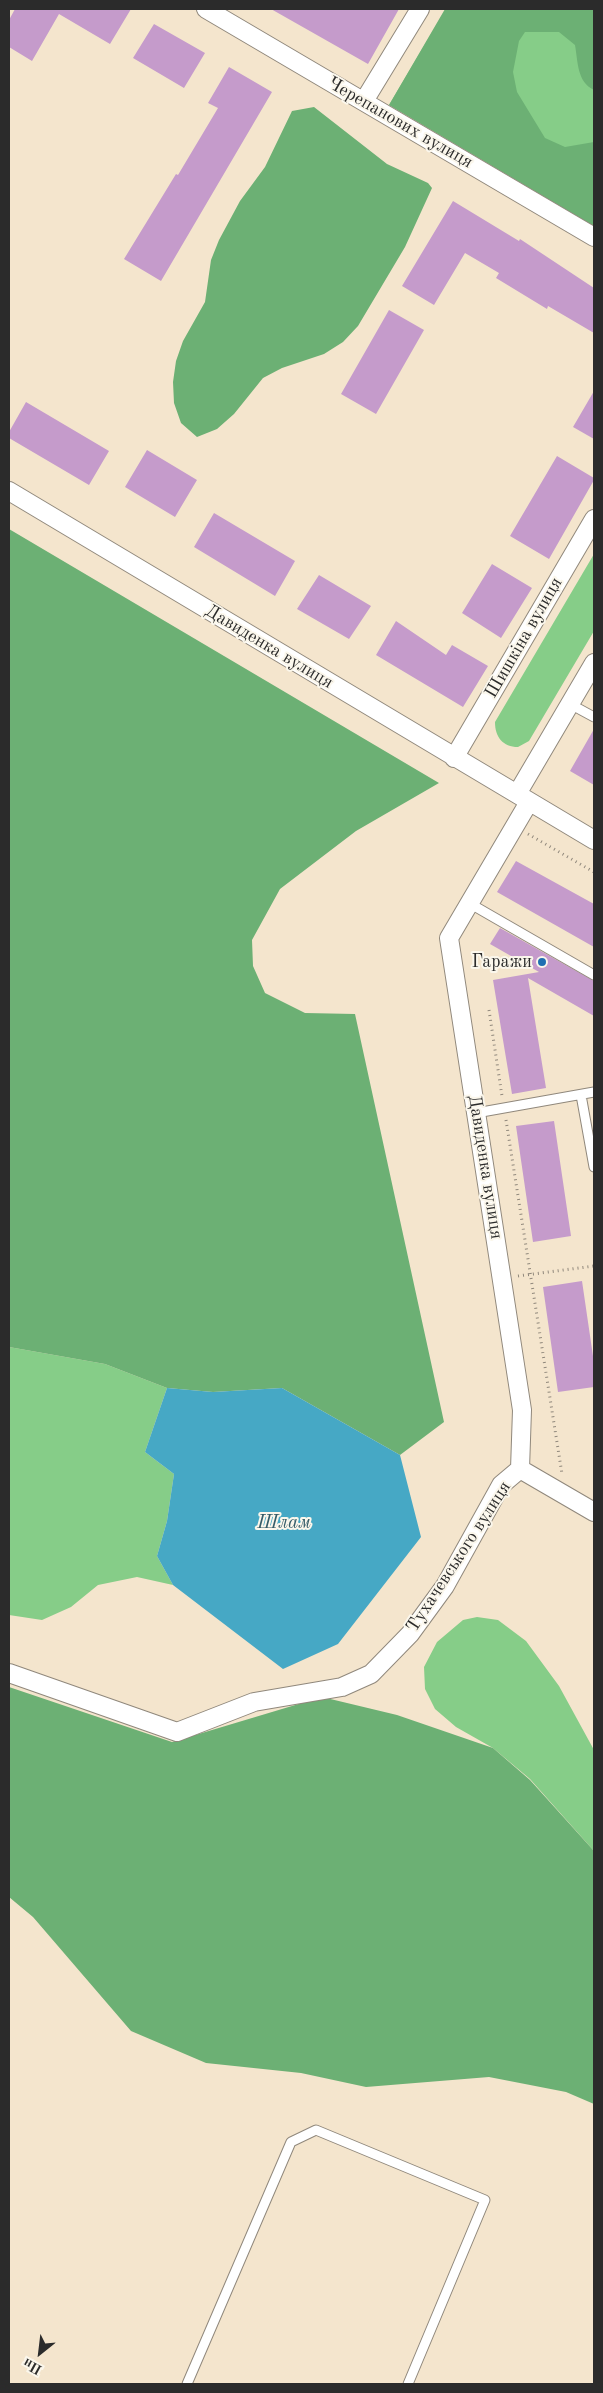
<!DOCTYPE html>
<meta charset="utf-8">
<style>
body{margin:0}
#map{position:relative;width:603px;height:2393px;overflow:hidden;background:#f4e5cd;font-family:"Old Standard TT",serif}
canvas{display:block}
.frame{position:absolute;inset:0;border:10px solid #2b2b2b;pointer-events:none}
.north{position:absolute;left:15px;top:2328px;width:50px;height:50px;-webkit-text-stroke:4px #fbf7ec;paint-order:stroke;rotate:209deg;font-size:14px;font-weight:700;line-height:20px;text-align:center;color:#2b2b2b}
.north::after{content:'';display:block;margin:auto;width:18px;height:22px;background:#2b2b2b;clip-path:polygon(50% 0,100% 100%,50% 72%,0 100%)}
</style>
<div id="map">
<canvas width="603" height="2393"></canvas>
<div class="frame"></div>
<div class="north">Пн</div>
</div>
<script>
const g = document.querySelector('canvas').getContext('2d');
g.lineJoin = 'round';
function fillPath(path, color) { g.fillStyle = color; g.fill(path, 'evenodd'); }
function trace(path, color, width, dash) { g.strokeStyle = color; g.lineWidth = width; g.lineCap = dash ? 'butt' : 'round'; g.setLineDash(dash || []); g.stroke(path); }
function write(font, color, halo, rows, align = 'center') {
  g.font = font + ' "Old Standard TT",serif'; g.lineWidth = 4; g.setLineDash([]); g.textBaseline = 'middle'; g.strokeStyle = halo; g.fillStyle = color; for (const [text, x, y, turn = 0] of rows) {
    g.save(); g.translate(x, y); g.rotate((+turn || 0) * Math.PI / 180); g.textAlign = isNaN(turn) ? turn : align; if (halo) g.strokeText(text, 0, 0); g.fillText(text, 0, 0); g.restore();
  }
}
const green = new Path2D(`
 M446,9H594V226L389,105Z
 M594,554V631L529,741L518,747C503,747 495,737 495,722Z
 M9,1347L105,1364L167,1388L145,1452L174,1474L167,1521L157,1556L173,1585L137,1577L98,1585L71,1607L42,1620L9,1615Z
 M477,1617L498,1620L526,1641L559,1686L594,1750V1851L530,1779L493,1748L456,1727L435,1709L425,1689L424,1667L437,1642L463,1620Z`);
const forest = new Path2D(`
 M445,9H594V90C577,82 578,62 575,45L559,32H525L519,41L513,72L517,92L545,138L565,147L594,142V226L389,105Z
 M314,107L387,164L428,183L432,188L405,247L358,326L343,342L324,354L282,368L263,378L234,414L217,429L197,437L181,423L174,403L173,382L176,361L183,341L205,302L211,260L219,240L240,201L265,167L292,111Z
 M9,529L439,783L356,831L280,889L252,940L253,966L265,993L305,1013L355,1014L444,1422L400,1455L282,1388L213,1392L167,1388L105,1364L9,1347Z
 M9,1687L172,1742L322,1697L397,1715L493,1748L530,1780L594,1851V2104L566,2092L489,2077L366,2087L301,2073L206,2063L131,2031L33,1917L9,1897Z`);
const water = new Path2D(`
 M167,1388L213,1392L282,1388L400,1455L421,1537L338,1644L283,1669L173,1585L157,1556L167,1521L174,1474L145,1452Z`);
const building = new Path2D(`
 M15,9H131L110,44L59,14L32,61L9,47V20Z
 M271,9H399L368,64Z
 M154,24L205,53L184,88L133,58Z
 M229,67L272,92L161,281L124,259L176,174L178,175L218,108L208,103Z
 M453,201L519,241L520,239L594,288V333L548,306L547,309L496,278L499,273L465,253L434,305L402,286Z
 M389,310L424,330L376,414L341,394Z
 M594,391V439L573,427Z
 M26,402L109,451L89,485L9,438V432Z
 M147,450L197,480L175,517L125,487Z
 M557,456L594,478V480L549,559L510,536Z
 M214,513L295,561L275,596L194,547Z
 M492,564L532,588L501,638L462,613Z
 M319,575L371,606L349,639L297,609Z
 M396,621L446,655L452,645L488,666L463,707L376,655Z
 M594,729V785L570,771Z
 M516,861L594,904V947L497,892Z
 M500,928L594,981V1016L528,978L546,1088L512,1094L493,980L539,972L490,944Z
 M554,1121L571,1236L533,1242L516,1126Z
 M582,1281L594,1363V1387L558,1392L543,1287Z`);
const path = new Path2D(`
 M528,834L594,872
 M489,1010L502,1096
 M506,1120L562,1474
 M518,1276L594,1266`);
const lane = new Path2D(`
 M570,704L594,717
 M469,903L594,975
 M581,1095L594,1167
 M476,1113L594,1092
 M187,2384L291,2142L316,2130L485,2200L408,2384`);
const street = new Path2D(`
 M206,9L594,237
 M364,101L420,9
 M9,491L594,840
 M454,758L594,519
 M517,794L594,663
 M520,1469L522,1410L449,938L529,802
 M520,1469L594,1512
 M9,1673L177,1732L254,1702L342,1687L371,1674L410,1634L445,1586L501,1485L520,1469`);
const markers = [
 [542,962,5,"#1f6fb2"]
];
const streetNames = [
 ["Черепанових вулиця",400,123,30],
 ["Шишкiна вулиця",524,638,-60],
 ["Давиденка вулиця",269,647,31],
 ["Давиденка вулиця",485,1167,81],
 ["Тухачевського вулиця",459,1557,-57]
];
const poiNames = [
 ["Гаражи",532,962]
];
const waterNames = [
 ["Шлам",284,1523]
];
fillPath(green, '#86cd88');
fillPath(forest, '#6cb074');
fillPath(water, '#46a8c5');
fillPath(building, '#c59bcb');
trace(lane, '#90887c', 11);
trace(street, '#90887c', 20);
trace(path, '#90887c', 3, [1, 4]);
trace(lane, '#fff', 9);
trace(street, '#fff', 18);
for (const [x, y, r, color] of markers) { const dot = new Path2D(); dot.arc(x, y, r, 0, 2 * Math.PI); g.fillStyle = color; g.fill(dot); trace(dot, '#fbf7ec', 2); }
write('18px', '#2b2b2b', '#fbf7ec', streetNames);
write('18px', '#2b2b2b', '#fbf7ec', poiNames, 'right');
write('italic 19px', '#365d69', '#fbf7ec', waterNames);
</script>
